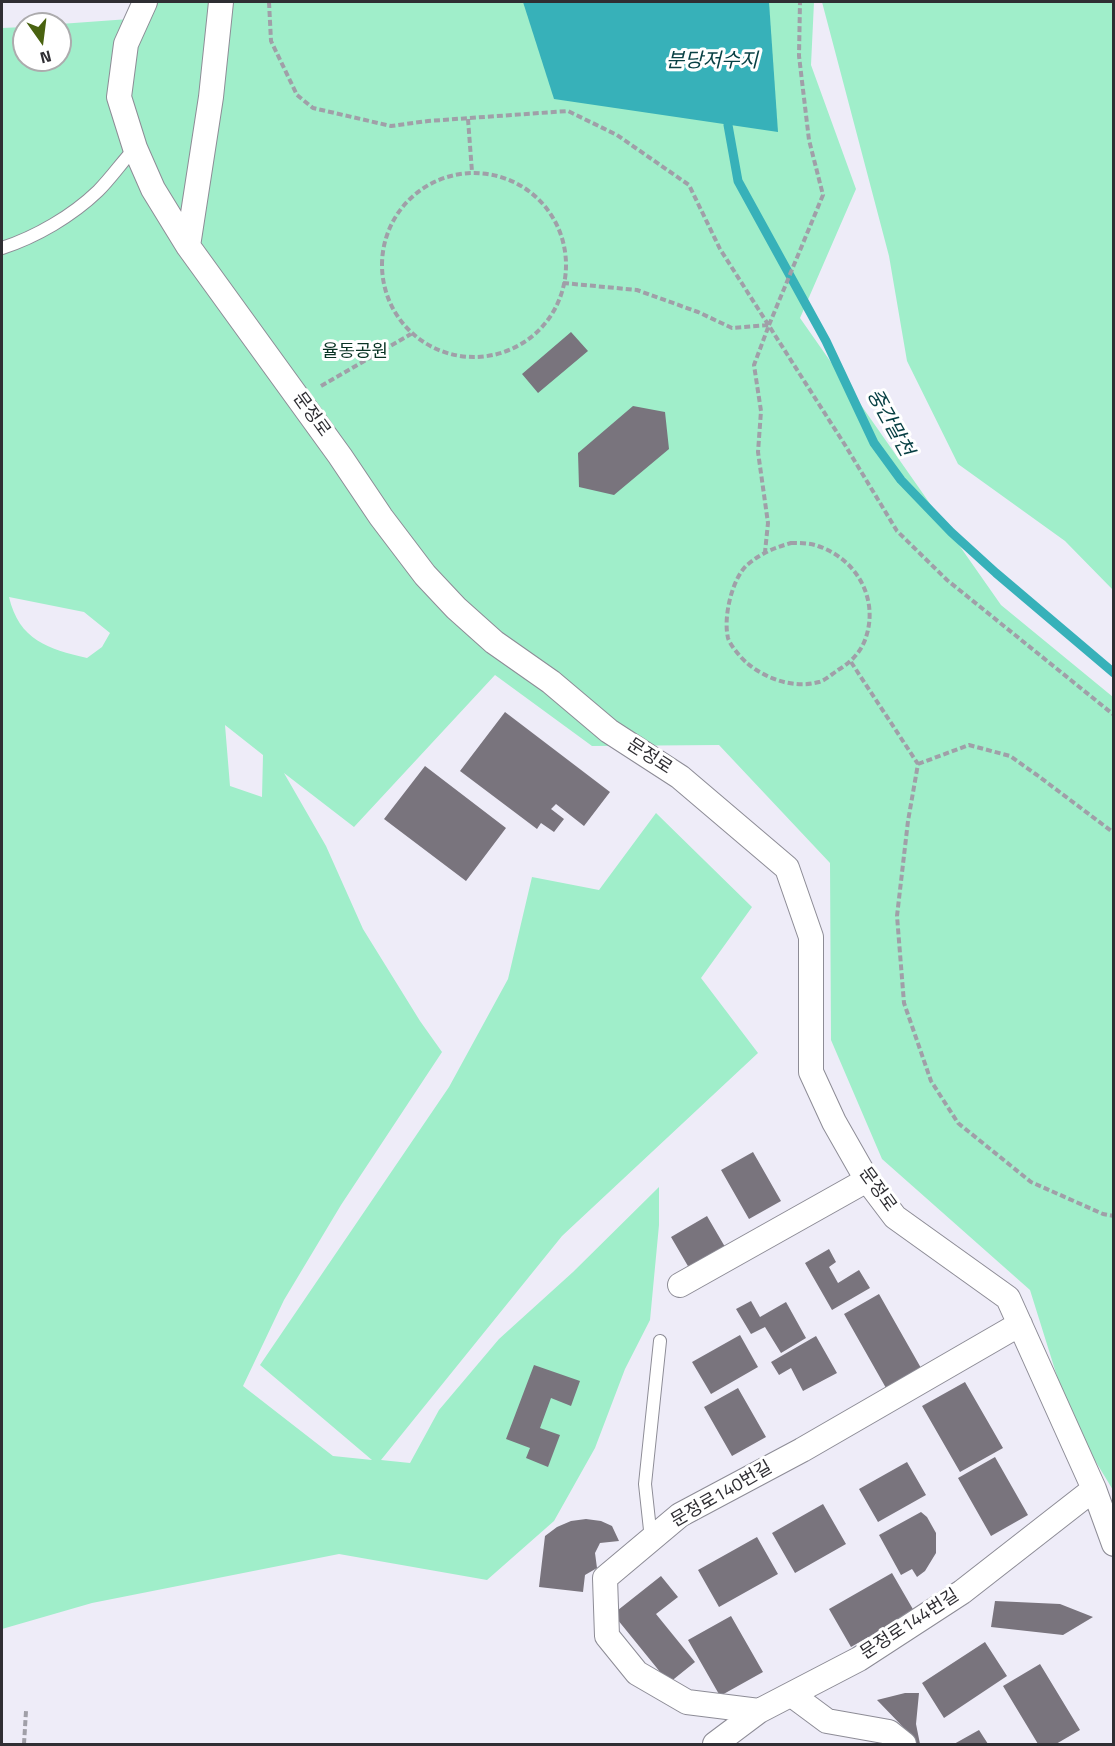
<!DOCTYPE html>
<meta charset="utf-8">
<style>
body{margin:0}
#map{position:relative;width:1115px;height:1746px;overflow:hidden;background:#eeecf8;font-family:"Titillium Web",sans-serif}
canvas{display:block}
.frame{position:absolute;inset:0;border:3px solid #2f2e33;pointer-events:none}
.north{position:absolute;left:12px;top:12px;width:60px;height:60px;box-sizing:border-box;background:#fff;border:2px solid #acabad;border-radius:50%;rotate:166deg;font-size:16px;font-weight:700;line-height:24px;text-align:center;color:#2f2e33}
.north::after{content:'';display:block;margin:auto;width:21px;height:27px;background:#496210;clip-path:polygon(50% 0,100% 100%,50% 72%,0 100%)}
</style>
<div id="map">
<canvas width="1115" height="1746"></canvas>
<div class="frame"></div>
<div class="north">N</div>
</div>
<script>
const g = document.querySelector('canvas').getContext('2d');
g.lineJoin = 'round';
function fillPath(path, color) { g.fillStyle = color; g.fill(path, 'evenodd'); }
function trace(path, color, width, dash) { g.strokeStyle = color; g.lineWidth = width; g.lineCap = dash ? 'butt' : 'round'; g.setLineDash(dash || []); g.stroke(path); }
function write(font, color, halo, rows, align = 'center') {
  g.font = font + ' "Titillium Web","Noto Sans KR",sans-serif'; g.lineWidth = 6; g.setLineDash([]); g.textBaseline = 'middle'; g.strokeStyle = halo; g.fillStyle = color; for (const [text, x, y, turn = 0] of rows) {
    g.save(); g.translate(x, y); g.rotate((+turn || 0) * Math.PI / 180); g.textAlign = isNaN(turn) ? turn : align; if (halo) g.strokeText(text, 0, 0); g.fillText(text, 0, 0); g.restore();
  }
}
const green = new Path2D(`
 M153,2H814L811,65L856,189L800,318L1001,605L1113,697V1490L1071,1421L1030,1290L882,1159L831,1040L830,863L719,745L592,746L495,675L354,827L284,773L326,846L363,929L420,1021L442,1052L341,1205L284,1300L243,1386L333,1456L372,1460L260,1365L449,1087L508,979L532,877L599,890L656,813L752,907L701,978L758,1053L562,1236L381,1460L410,1463L439,1410L499,1339L573,1272L659,1187V1225L650,1320L625,1369L595,1448L554,1521L487,1580L339,1554L92,1603L2,1629V28L24,27V60H60V24L143,18ZM9,597L84,612L110,633L102,647L87,658C48,649 19,640 9,597ZM225,725L263,755L262,797L230,786Z
 M822,2H1113V590L1065,541L958,464L907,361L889,256Z`);
const water = new Path2D(`
 M523,2H769L778,132L554,99Z`);
const stream = new Path2D(`
 M728,125L738,181L826,341L874,443L901,480L951,532L996,573L1114,673`);
const building = new Path2D(`
 M571,332L588,351L538,393L522,374Z
 M633,406L665,412L669,449L614,495L579,487L578,453Z
 M505,712L610,792L584,826L556,804L551,809L564,819L554,832L541,823L537,829L460,771Z
 M425,766L506,828L466,881L384,819Z
 M753,1152L781,1201L749,1219L721,1170Z
 M707,1216L728,1252L692,1273L671,1237Z
 M829,1249L836,1262L829,1267L838,1283L859,1270L870,1288L832,1310L805,1263Z
 M879,1294L921,1368L886,1388L844,1314Z
 M751,1301L760,1317L786,1302L806,1338L781,1353L765,1327L751,1334L736,1309Z
 M740,1335L758,1367L711,1394L692,1362Z
 M816,1336L837,1373L803,1391L791,1368L779,1375L771,1362Z
 M534,1365L580,1381L571,1406L551,1398L540,1428L560,1435L548,1467L526,1458L530,1448L506,1439Z
 M965,1382L1003,1448L960,1472L922,1406Z
 M738,1388L766,1437L732,1456L704,1407Z
 M995,1457L1028,1515L991,1536L958,1478Z
 M907,1462L926,1495L878,1522L859,1489Z
 M823,1504L846,1544L795,1573L772,1533Z
 M921,1512L927,1517L936,1533V1553L925,1571L917,1577L912,1569L901,1575L879,1535Z
 M586,1519L601,1521L612,1526L619,1541L600,1543L595,1553L597,1568L585,1575L583,1592L539,1587L545,1536L557,1527L571,1521Z
 M757,1537L778,1574L719,1607L698,1570Z
 M892,1573L914,1611L851,1647L829,1609Z
 M661,1576L678,1597L656,1614L695,1662L669,1683L613,1614Z
 M995,1601L1060,1604L1093,1617L1063,1635L991,1627Z
 M731,1616L763,1672L720,1696L688,1640Z
 M985,1642L1007,1676L944,1718L922,1683Z
 M1040,1664L1080,1730L1056,1744H1038L1003,1686Z
 M905,1693H919L916,1724L920,1744H912L899,1736L903,1727L877,1700Z
 M979,1730L988,1744H954Z`);
const path = new Path2D(`
 M269,2L271,41L297,95L313,108L391,126L428,121L568,111L617,135L689,185L720,249L845,445L897,531L947,580L1114,715
 M468,119L472,172
 M382 265a92 92 0 1 1 184 0a92 92 0 1 1-184 0Z
 M563,283L637,290L698,312L732,328L769,325L754,365L761,411L758,452L768,523L765,552
 M769,325L823,195L809,140L799,56L800,2
 M321,386L411,334
 M791,543C800,543 810,543 818,546C857,559 880,600 865,640C860,653 850,663 838,670C832,674 826,680 819,682C794,689 766,679 747,663C741,658 730,645 728,638C723,617 732,579 747,565C761,553 774,548 791,543Z
 M851,662L918,764L908,821L897,916L904,1003L931,1081L958,1123L1031,1182L1103,1214L1114,1216
 M918,764L969,745L1010,756L1037,775L1114,833
 M24,1744L26,1711`);
const service = new Path2D(`
 M2,248C36,237 72,216 98,191C111,178 122,162 135,148
 M651,1539L645,1484L660,1341`);
const minor = new Path2D(`
 M145,2L126,44L119,97L135,148L153,189L188,246L340,456L381,517L425,575L456,608L494,642L551,682L609,731L680,777L787,868L811,937V1072L834,1122L867,1180L895,1217L1008,1298L1094,1489L1114,1544
 M188,246L211,97L221,2
 M680,1285L867,1180
 M792,1695L827,1721L889,1732L904,1744
 M759,1711L687,1702L637,1673L607,1636L605,1578L680,1515L802,1450L1020,1324
 M715,1744L759,1711L859,1659L962,1592L1094,1489`);
const parkNames = [
 ["율동공원",355,353]
];
const streetNames = [
 ["문정로",311,415,54],
 ["문정로",649,757,33],
 ["문정로",877,1190,54],
 ["문정로140번길",722,1495,-30],
 ["문정로144번길",910,1625,-33]
];
const waterNames = [
 ["분당저수지",712,62],
 ["중간말천",889,423,61]
];
fillPath(green, '#a0eeca');
fillPath(water, '#37b1b9');
trace(stream, '#37b1b9', 9);
fillPath(building, '#79747d');
trace(service, '#8d8c96', 14);
trace(minor, '#8d8c96', 26);
trace(path, '#a09fa8', 4, [6, 3]);
trace(service, '#fff', 12);
trace(minor, '#fff', 24);
write('18px', '#093324', '#fff', parkNames);
write('18px', '#2f2e33', '#fff', streetNames);
write('italic 20px', '#084044', '#fff', waterNames);
</script>
